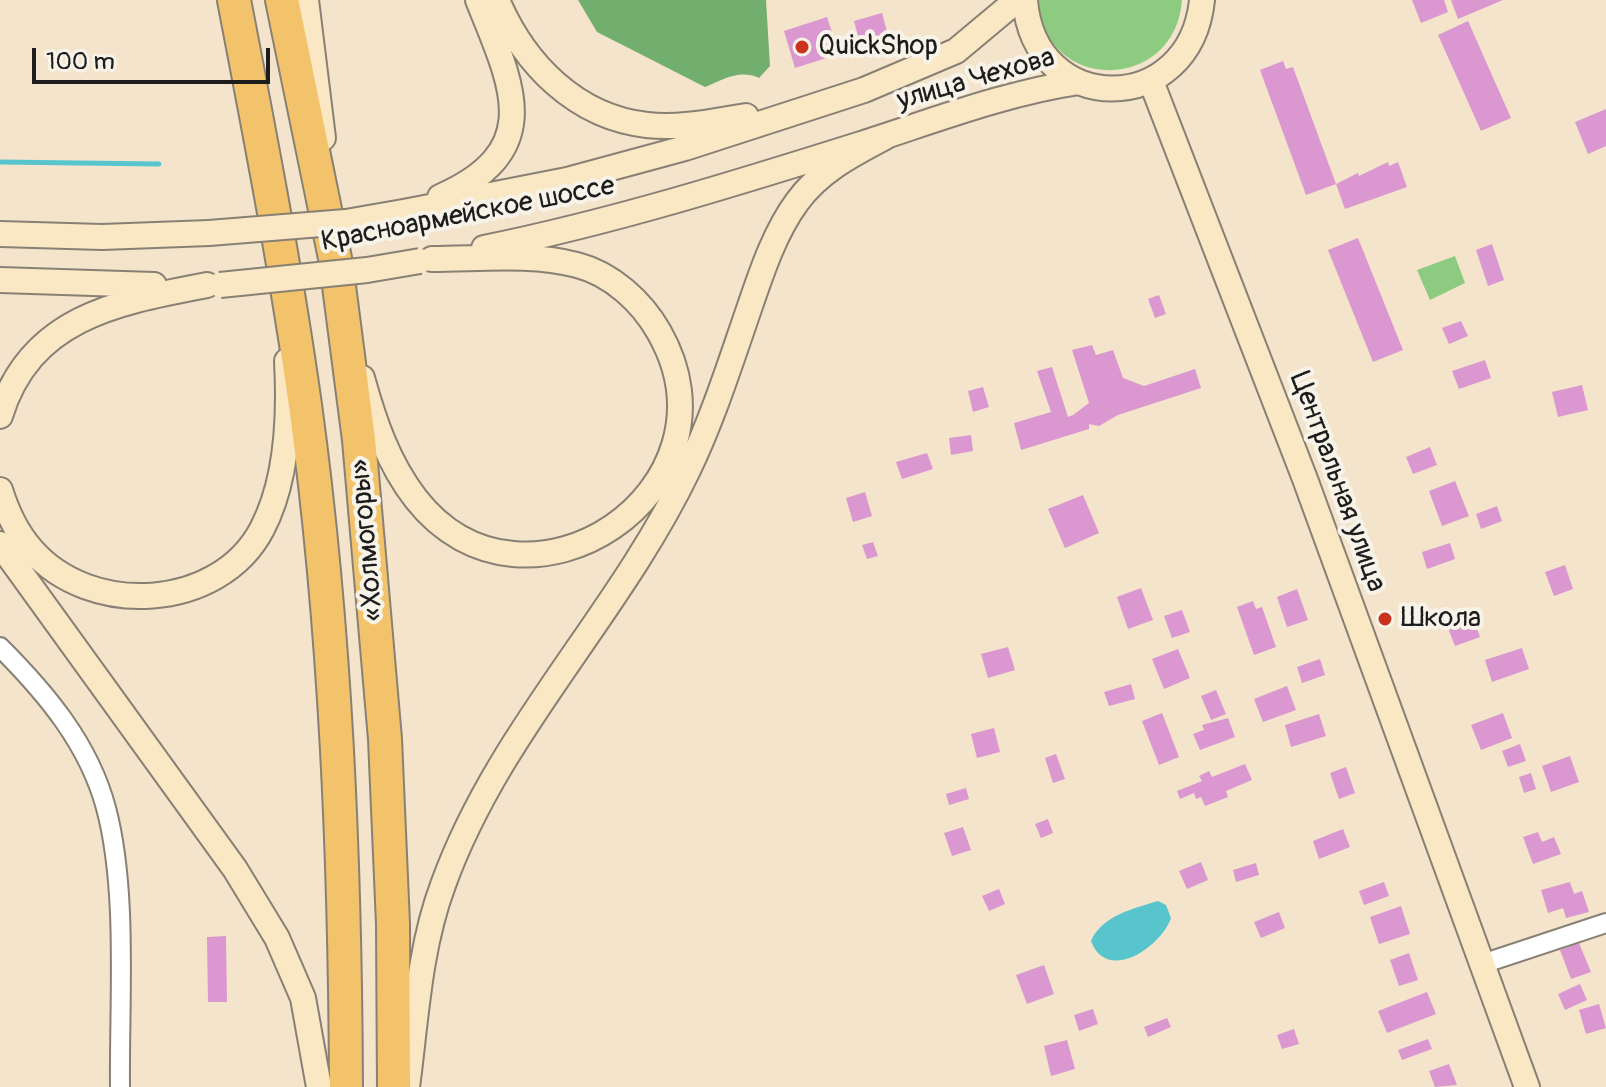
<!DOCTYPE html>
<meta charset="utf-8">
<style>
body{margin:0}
#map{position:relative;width:1606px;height:1087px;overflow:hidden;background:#f3e4cb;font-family:Pangolin,sans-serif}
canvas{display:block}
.scale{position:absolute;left:32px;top:48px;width:238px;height:36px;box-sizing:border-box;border:4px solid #1c1c1c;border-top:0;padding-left:10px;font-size:24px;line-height:28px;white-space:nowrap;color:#1c1c1c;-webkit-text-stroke:6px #f7f3e8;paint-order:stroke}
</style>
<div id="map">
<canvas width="1606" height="1087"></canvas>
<div class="scale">100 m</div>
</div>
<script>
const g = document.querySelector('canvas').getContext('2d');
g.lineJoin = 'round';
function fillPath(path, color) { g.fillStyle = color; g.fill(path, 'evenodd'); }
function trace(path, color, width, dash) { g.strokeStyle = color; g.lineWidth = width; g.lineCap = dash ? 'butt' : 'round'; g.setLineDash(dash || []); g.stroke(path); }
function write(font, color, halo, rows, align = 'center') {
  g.font = font + ' Pangolin,sans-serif'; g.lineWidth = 8; g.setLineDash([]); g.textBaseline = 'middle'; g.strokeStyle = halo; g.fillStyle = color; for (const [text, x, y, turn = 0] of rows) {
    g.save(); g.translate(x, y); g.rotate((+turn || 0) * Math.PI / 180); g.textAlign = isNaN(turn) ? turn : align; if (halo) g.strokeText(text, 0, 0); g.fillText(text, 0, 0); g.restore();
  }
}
const green = new Path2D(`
 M1039,0H1182C1175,94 1042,93 1039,0Z
 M1455,256L1465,283L1430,300L1417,270Z`);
const forest = new Path2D(`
 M578,0H766L770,66L759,78C739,69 723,80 705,87L597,32Z`);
const water = new Path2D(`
 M1158,901L1166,905L1171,918C1161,947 1107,984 1091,941C1101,916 1135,908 1158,901Z`);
const stream = new Path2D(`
 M0,162L159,164`);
const building = new Path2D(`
 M1412,0H1444L1448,12L1421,23Z
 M1451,0H1503L1458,19Z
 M882,13L892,50L864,58L854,21Z
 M827,17L839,54L795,68L784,31Z
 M1468,21L1511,118L1481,131L1438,35Z
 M1283,61L1286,69L1293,67L1336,184L1358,173L1359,176L1388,162L1389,166L1398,162L1407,187L1345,209L1336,184L1306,195L1260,70Z
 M1606,109V146L1588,154L1575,122Z
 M1358,238L1403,350L1373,362L1328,250Z
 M1492,244L1504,280L1488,286L1476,250Z
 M1159,295L1166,314L1155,318L1148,299Z
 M1461,321L1468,336L1449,344L1442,328Z
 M1092,345L1096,355L1113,350L1123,378L1144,386L1195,369L1201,388L1118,415L1099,426L1089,424V429L1021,450L1014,423L1051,412L1037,371L1052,367L1068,417L1073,415L1089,403L1072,350Z
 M1485,360L1491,378L1459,389L1452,371Z
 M1582,385L1588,410L1558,417L1552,392Z
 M983,387L989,407L973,412L968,391Z
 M971,435L973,451L951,455L949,438Z
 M1430,447L1437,465L1413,474L1406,457Z
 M927,453L933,469L902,479L896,462Z
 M1455,481L1469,516L1442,526L1429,491Z
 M865,492L872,516L853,522L846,498Z
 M1083,495L1099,533L1065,548L1048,509Z
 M1497,506L1502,521L1481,529L1476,514Z
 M873,542L878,556L867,559L862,545Z
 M1450,543L1455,559L1427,569L1422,552Z
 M1565,565L1573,589L1554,596L1545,572Z
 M1141,588L1153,620L1128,629L1117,597Z
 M1297,589L1308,620L1287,627L1277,597Z
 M1253,601L1256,609L1262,607L1276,647L1254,655L1237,607Z
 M1182,610L1190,632L1172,638L1164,616Z
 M1473,618L1480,637L1455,646L1448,628Z
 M1008,647L1015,670L988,678L981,654Z
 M1522,648L1529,669L1492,682L1485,660Z
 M1178,649L1190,678L1164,689L1152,659Z
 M1320,659L1325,675L1302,683L1297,667Z
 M1131,684L1135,699L1109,706L1104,692Z
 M1287,686L1296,710L1263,722L1254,699Z
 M1216,690L1226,714L1211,720L1201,696Z
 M1162,713L1179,757L1159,765L1142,721Z
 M1503,713L1512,738L1481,750L1471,725Z
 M1319,714L1326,736L1291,747L1285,725Z
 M1228,718L1235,737L1200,750L1193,734L1204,730L1202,725Z
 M994,728L1000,752L977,758L971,734Z
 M1520,744L1526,761L1508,767L1502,751Z
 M1056,754L1065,779L1053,783L1045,758Z
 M1570,756L1579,782L1551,792L1542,766Z
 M1245,764L1252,780L1226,791L1228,797L1205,806L1201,797L1196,799L1194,793L1180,799L1177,791L1202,781L1199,776L1209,771L1212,777Z
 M1346,767L1355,793L1339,799L1330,773Z
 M1531,773L1536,789L1524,793L1519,777Z
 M966,788L969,799L949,805L946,794Z
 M1048,819L1053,833L1041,838L1035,824Z
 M963,827L971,850L952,856L944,833Z
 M1343,829L1350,847L1319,859L1313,841Z
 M1538,832L1542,842L1554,837L1561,854L1533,864L1523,837Z
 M1201,862L1208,880L1187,889L1179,871Z
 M1256,863L1259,875L1236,882L1233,870Z
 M1384,882L1389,896L1364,905L1359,891Z
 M1570,882L1574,894L1582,891L1589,912L1566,918L1563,908L1548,913L1541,890Z
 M999,889L1005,904L989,911L982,896Z
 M1401,906L1410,934L1379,944L1370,917Z
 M1279,912L1285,928L1261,938L1254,922Z
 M226,936L227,1002H208L207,937Z
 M1579,943L1591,972L1571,979L1560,950Z
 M1409,953L1418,980L1399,986L1390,960Z
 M1044,965L1054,994L1027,1004L1016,975Z
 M1580,984L1587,1000L1565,1010L1558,994Z
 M1427,992L1436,1014L1387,1033L1378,1011Z
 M1599,1004L1606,1028L1586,1034L1579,1010Z
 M1093,1009L1098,1024L1079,1031L1074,1015Z
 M1167,1018L1171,1027L1148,1037L1144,1027Z
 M1294,1029L1299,1044L1282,1049L1277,1035Z
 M1428,1039L1432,1049L1402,1060L1398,1050Z
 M1067,1040L1075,1069L1051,1076L1044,1046Z
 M1449,1064L1457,1085L1435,1087L1429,1071Z`);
const street = new Path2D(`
 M0,647C46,693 89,744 106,808C128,890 119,1001 120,1087
 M1482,964L1606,923`);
const secondary = new Path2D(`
 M306,0L323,138
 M497,0C524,64 576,117 647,125C679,129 715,121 746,116
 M1025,0C1034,118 1190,118 1202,0
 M1151,81L1305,479L1527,1087
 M440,197C547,150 512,85 478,0
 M409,211L567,180L685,148L864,90L956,51L1017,0
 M0,234L102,237L209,233
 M484,248C612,222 737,183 861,144C933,121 1005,93 1079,82
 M0,280L154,285
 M362,378C374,421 388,463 416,499C526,639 749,489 659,332C642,302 612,274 577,265C531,253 479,259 432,259
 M0,416C30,317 118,302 207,285
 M0,490C7,512 16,532 31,549C90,618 219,611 262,529C288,480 290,415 287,361
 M0,544L235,869L277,938L303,998L319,1087
 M407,1087C416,1020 419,949 443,885C498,732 618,616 688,470C713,418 731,361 750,306C762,271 775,232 797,202C820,170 855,153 889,135`);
const highway = new Path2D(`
 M234,0C260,135 286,269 305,405C336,631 345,860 346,1087
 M282,0L336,263L359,440L385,739L393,924L394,1087`);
const secondaryBridge = new Path2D(`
 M209,233L346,222L409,211
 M220,285L367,270L420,261`);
const markers = [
 [802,47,8,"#c8321e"],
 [1385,619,8,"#c8321e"]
];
const poiNames = [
 ["QuickShop",818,47],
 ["Школа",1401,619]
];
const streetNames = [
 ["улица Чехова",976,80,-16],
 ["Красноармейское шоссе",468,215,-11],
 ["Центральная улица",1337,482,70],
 ["«Холмогоры»",368,540,-95]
];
fillPath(green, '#8dcb81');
fillPath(forest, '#72af6f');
fillPath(water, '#58c5cc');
trace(stream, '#58c5cc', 5);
fillPath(building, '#db98d0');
trace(street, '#888074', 22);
trace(secondary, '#888074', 28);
trace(highway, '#888074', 36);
trace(street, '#fff', 18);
trace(secondary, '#fae7c3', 24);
trace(highway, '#f2c36a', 32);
trace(secondaryBridge, '#888074', 28, []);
trace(secondaryBridge, '#fae7c3', 24);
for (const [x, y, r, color] of markers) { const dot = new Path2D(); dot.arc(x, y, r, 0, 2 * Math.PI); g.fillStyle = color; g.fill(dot); trace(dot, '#f7f3e8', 3); }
write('28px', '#1c1c1c', '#f7f3e8', poiNames, 'left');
write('28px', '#1c1c1c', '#f7f3e8', streetNames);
</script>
